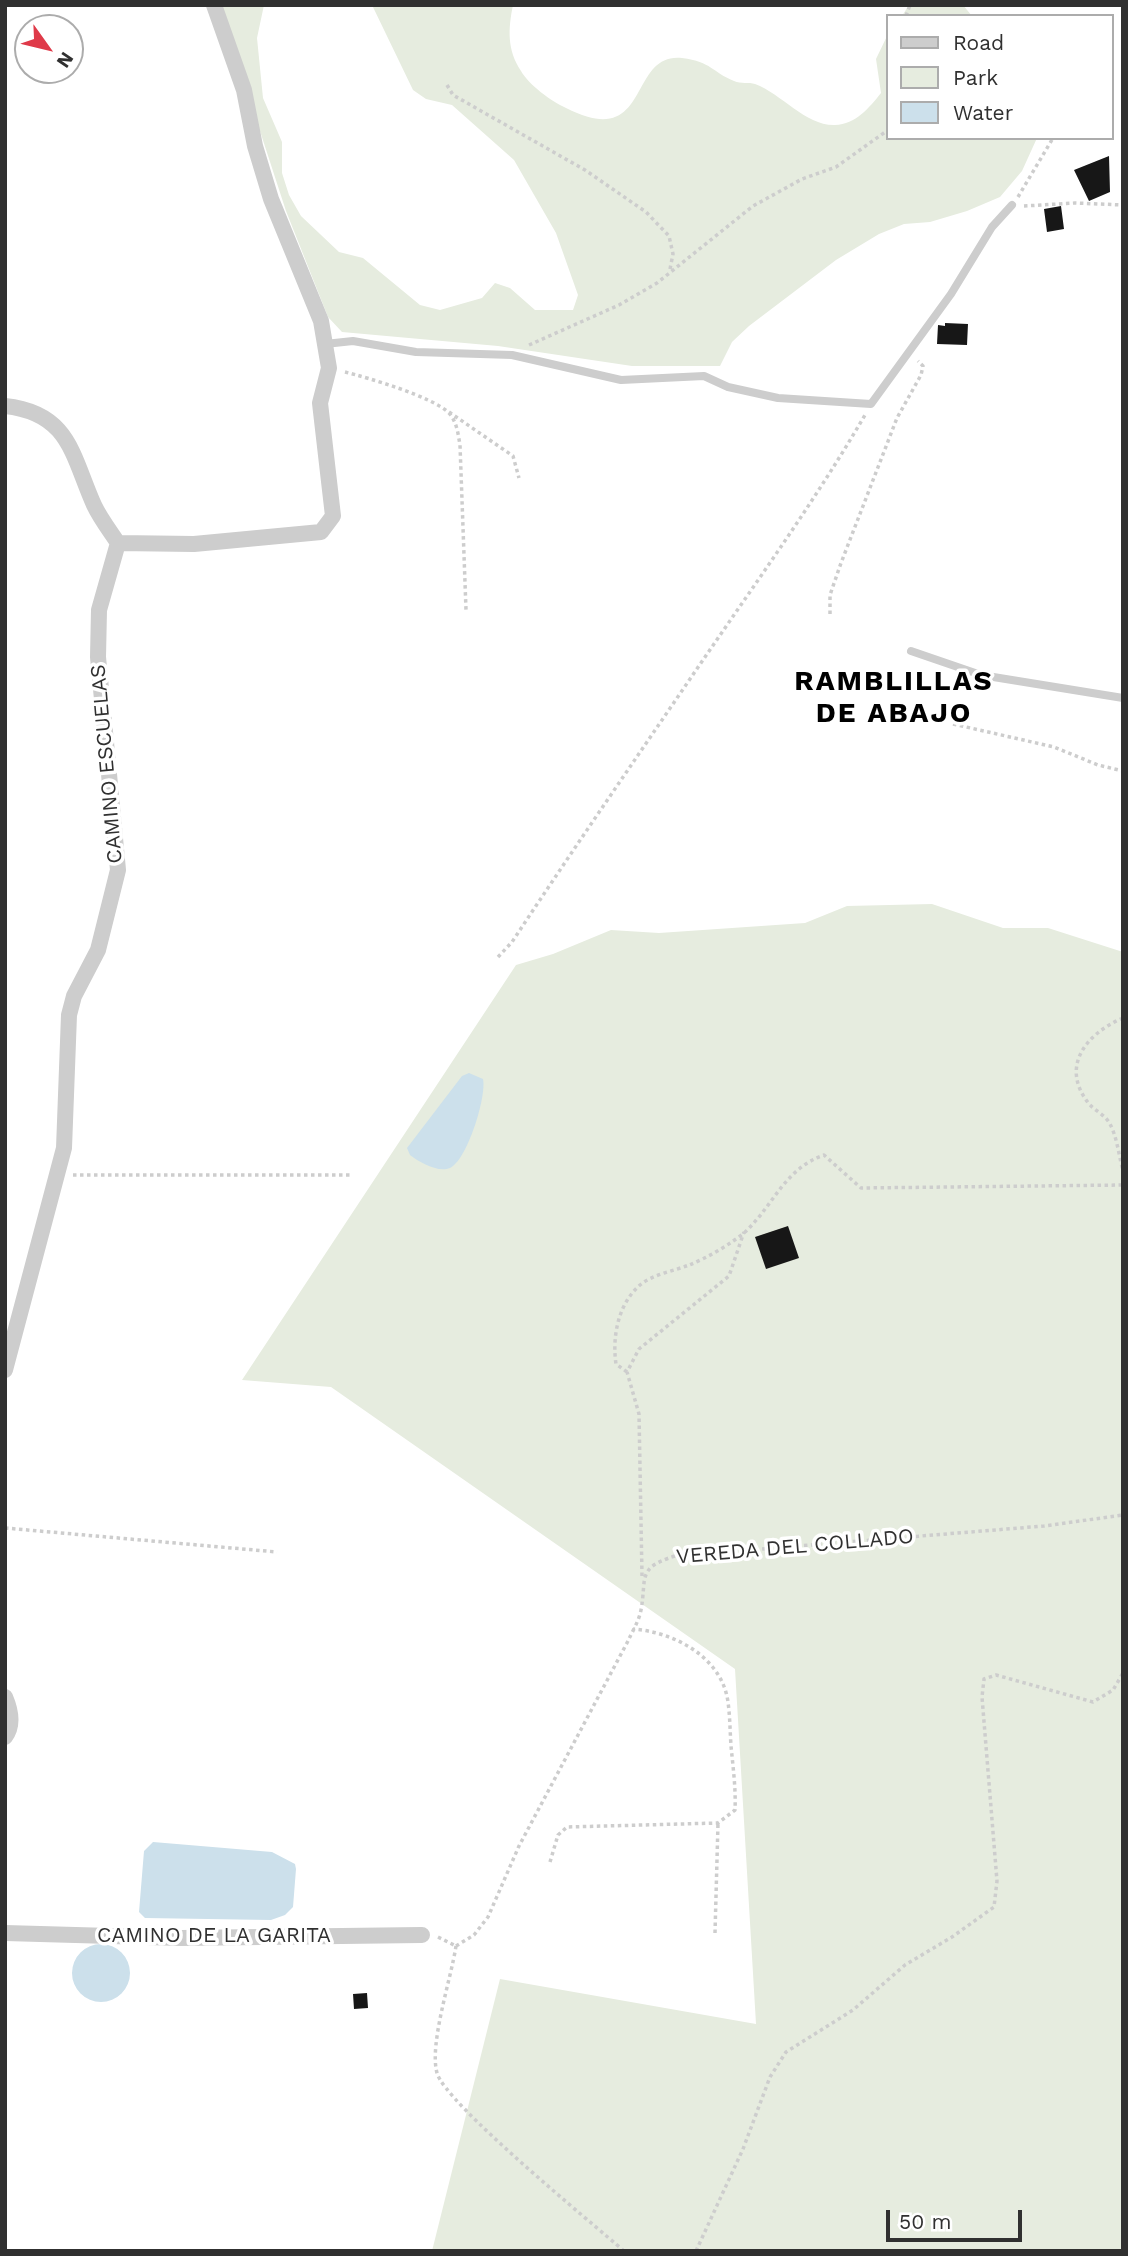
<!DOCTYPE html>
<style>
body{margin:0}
#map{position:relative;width:1128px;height:2256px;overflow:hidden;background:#fff;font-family:"Work Sans",sans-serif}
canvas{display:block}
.frame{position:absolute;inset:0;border:7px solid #303030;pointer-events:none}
.legend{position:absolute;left:886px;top:14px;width:228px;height:126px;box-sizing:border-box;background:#fff;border:2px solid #acacac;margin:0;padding:9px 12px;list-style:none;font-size:21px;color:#303030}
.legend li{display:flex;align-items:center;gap:14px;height:35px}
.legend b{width:35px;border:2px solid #acacac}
.north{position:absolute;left:14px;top:14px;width:70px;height:70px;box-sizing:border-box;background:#fff;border:2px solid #acacac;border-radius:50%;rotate:124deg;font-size:19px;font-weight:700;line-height:28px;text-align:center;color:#303030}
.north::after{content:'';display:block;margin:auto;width:24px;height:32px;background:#df3a49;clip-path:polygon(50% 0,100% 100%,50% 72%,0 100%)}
.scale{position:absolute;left:886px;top:2210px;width:136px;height:32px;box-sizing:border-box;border:4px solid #303030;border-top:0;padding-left:9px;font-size:21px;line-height:24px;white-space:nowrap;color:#303030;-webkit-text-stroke:5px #fff;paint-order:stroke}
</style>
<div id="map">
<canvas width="1128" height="2256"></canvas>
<div class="frame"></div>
<ul class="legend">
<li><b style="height:9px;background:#cdcdcd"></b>Road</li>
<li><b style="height:19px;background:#e6ecdf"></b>Park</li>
<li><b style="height:19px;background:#cce0eb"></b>Water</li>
</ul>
<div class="north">N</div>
<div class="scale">50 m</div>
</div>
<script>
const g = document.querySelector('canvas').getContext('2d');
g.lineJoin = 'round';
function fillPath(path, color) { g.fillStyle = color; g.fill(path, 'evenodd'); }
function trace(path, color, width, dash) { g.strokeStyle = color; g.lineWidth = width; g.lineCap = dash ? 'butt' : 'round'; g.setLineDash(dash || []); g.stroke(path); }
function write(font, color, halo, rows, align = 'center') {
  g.font = font + ' "Work Sans",sans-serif'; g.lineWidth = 7; g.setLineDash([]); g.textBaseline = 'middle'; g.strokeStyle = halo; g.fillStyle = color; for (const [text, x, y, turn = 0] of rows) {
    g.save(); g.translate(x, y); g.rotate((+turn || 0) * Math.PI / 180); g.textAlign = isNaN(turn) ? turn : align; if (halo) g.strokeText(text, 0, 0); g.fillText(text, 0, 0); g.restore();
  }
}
const green = new Path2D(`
 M219,5H264L257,38L263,98L282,142V173L289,195L301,216L339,252L363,258L420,305L440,310L482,298L495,283L510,288L535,310H573L578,295L556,233L514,160L452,105L426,99L413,90L372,5H513C508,29 507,50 521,71C529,85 551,101 566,108C652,152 627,52 682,58C712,62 712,72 734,81C741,84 749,82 755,84C782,94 806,126 835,125C856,124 869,108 881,93L876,59L888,34V138H1037L1022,171L1000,197L967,211L930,222L904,224L879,234L836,260L749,326L732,342L720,366H632L498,346L342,332L328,317L286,211Z
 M909,5H963L972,16H902Z
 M932,904L1003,928H1048L1123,952V2251H432L500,1979L756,2024L735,1669L331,1387L242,1380L516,965L553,954L611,930L659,933L805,923L847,906Z`);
const water = new Path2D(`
 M469,1073L483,1079C487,1096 467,1161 450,1168C438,1173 419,1162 410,1155L407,1148L462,1076Z
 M153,1842L272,1852L295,1864L296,1869L293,1907L285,1915L271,1920L145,1918L139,1912L144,1851Z
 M72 1973a29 29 0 1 1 58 0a29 29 0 1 1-58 0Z`);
const building = new Path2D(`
 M1109,156L1110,192L1089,201L1074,170Z
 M1061,206L1064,229L1047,232L1044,209Z
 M945,323L968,324L967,345L937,344L938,325L945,326Z
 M788,1226L799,1258L766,1269L755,1237Z
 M367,1993L368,2008L354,2009L353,1994Z`);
const path = new Path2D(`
 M906,16L910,5
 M447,85L453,95L585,170L646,212L669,236L673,254L670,269
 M1018,197L1053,138
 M1024,206L1075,203L1123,205
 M529,345L619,305L657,283L753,206L802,179L836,167L888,130
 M345,372C369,378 433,397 449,413C457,422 458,434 460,445L466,610
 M449,412L513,456L519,478
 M830,614V595L841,563L897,418L921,375L923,366L918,361
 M953,724L1054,747L1098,765L1123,771
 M498,957L512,942C570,854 630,767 690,679C749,592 812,506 865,415
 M1123,1018C1085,1034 1059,1068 1090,1105C1096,1111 1106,1116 1110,1124C1117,1137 1119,1156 1123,1171
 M73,1175H350
 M627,1372L616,1364C612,1337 618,1304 640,1285C653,1274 674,1271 689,1265C707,1258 731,1244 745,1232C774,1205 784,1169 824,1155L861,1188L1123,1185
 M5,1528L277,1552
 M642,1576L639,1414L627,1372L639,1349L729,1276L744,1232
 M550,1862L558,1835L567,1827L718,1823L735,1810C736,1789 733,1767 731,1746C730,1731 730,1717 728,1702C722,1657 674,1632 633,1629
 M715,1933L718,1823
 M438,1937L456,1946
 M456,1946L474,1935L488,1917L519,1846L628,1641C632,1632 639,1621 641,1610C647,1578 636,1568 675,1556L1044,1526L1123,1515
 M456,1946C451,1979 429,2044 437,2073C445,2103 592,2223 624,2251
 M696,2251L743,2149L770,2077L786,2052L853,2010L905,1965L952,1937L994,1907L997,1881L982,1697L984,1679L996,1675L1093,1702L1113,1690L1123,1673`);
const lane = new Path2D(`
 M325,344L353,341L416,352L512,355L621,380L704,376L728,387L778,398L871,404L951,294L992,227L1012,205
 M911,651L981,675L1123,698`);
const street = new Path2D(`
 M5,406C70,413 72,456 94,505C100,518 110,531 118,543
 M118,543L194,544L321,532L333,516L320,403L329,368L321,321L271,199L255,146L244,90L214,5
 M5,1370L64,1148L69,1015L74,996L98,950L118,870L98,657L99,610L118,543
 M5,1697C11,1711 14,1725 5,1737
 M5,1933L181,1938L422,1935`);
const streetNames = [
 ["CAMINO ESCUELAS",107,764,-95],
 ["VEREDA DEL COLLADO",795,1547,-5],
 ["CAMINO DE LA GARITA",214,1936]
];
const districtNames = [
 ["RAMBLILLAS",894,682],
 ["DE ABAJO",894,714]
];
fillPath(green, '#e6ecdf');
fillPath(water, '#cce0eb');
fillPath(building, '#171717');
trace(path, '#cdcdcd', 3.5, [3.5, 3.5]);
trace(lane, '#cdcdcd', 8);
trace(street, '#cdcdcd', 16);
write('21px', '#303030', '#fff', streetNames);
g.letterSpacing = '2px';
write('bold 28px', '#000', '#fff', districtNames);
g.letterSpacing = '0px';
</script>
